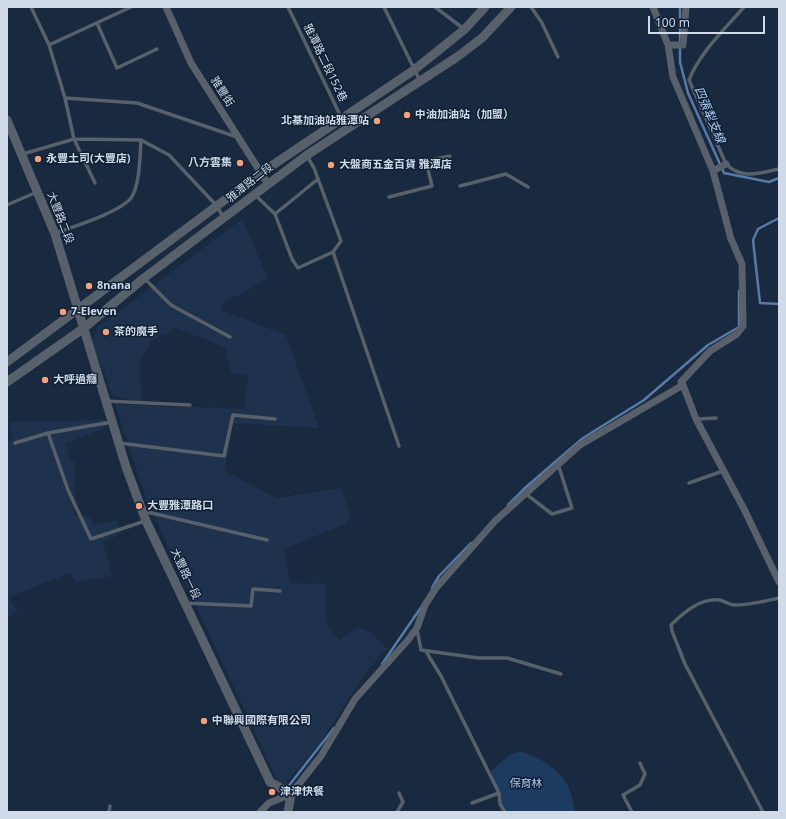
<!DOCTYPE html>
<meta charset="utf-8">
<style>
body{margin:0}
#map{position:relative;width:786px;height:819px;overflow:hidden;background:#19293f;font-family:"Noto Sans",sans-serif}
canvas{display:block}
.frame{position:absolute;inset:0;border:8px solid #d0dae9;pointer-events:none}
.scale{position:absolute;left:648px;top:16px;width:117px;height:18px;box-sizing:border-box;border:2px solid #d0dae9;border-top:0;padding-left:5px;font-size:12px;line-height:14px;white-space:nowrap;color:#d0dae9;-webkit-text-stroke:3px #0f1f34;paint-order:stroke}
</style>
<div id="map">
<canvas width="786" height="819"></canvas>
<div class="frame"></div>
<div class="scale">100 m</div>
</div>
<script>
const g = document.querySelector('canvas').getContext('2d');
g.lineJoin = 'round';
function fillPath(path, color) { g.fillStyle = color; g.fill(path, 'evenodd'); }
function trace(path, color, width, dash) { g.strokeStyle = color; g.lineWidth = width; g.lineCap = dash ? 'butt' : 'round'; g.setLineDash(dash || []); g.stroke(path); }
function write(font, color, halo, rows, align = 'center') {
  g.font = font + ' "Noto Sans","Noto Sans TC",sans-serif'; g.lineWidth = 3; g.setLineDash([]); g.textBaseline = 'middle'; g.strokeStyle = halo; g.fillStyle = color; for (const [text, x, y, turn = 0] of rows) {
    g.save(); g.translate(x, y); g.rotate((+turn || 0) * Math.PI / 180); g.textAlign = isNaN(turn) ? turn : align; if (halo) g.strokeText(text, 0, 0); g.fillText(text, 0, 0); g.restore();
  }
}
const built = new Path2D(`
 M242,219L268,278L242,294L224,301L221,310L286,335L319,428L233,423L225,471L277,498L341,488L350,515L345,524L284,549L290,583L325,584V608L328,628L340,640L358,627L372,633L387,649L367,671L320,743L285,784L278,782L147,501L115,404L244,409L248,376L231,372L225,347L173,327L165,338L162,334L151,341L139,365L143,403L113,396L92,341L98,327Z
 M106,420L108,426L65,444L70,460L75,462L74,515L88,516L95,526L116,520L121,534L103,542L112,576L76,582L70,573L9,597L18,613L7,618V443L12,439L10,422Z`);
const green = new Path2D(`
 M520,751C537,756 562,770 569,788C572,795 573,804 575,812H505L499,802L500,794L491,771L508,756Z`);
const stream = new Path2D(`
 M680,7V62L688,93L724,173L769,182L779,178
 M779,218L758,229L753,240L760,303L779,304
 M508,505L526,487L583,438L644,400L708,345L739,327V291
 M432,588L439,576L471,543
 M382,664L422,606
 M287,788L334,728`);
const service = new Path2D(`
 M31,7L49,45L65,98L74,139L95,183
 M288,7L341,117L349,126
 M384,7L420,81
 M435,7L464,29
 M531,7L542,23L558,57
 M744,7C725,29 700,52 689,80L726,164C742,180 759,173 779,169
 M97,23L117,68L157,49
 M49,45L131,7
 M65,98L137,103L237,137
 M23,154L74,139L141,140L169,155L216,205L224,218
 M307,156L314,168L341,241L333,252L399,446
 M460,186L506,174L528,187
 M255,195L275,214L292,259L298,268L333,252
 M389,197L432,186L426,161L450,156
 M7,205L37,192
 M275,214L318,179
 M56,233C75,226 120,212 131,198C140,186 140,154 141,140
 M145,279L171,305L230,337
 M106,401L190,405
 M697,419L716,418
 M112,422L48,433L68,490L91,539L145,521
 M15,443L48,433
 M119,443L224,456L233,415L275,419
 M689,483L723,471
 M526,494L552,514L572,508L558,464
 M143,511L267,540
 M186,603L251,606L253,589L280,591
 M417,629L421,650L478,658H507L561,674
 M427,653L441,676L499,793L500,804L505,812
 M472,803L499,793
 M109,812L110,806
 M397,812L403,802L399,793
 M632,812L623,795L640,785L645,774L640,763
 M763,812L685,664L672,631L671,625C683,613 700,598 719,600C725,601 729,605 736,605C750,605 765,601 779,598`);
const minor = new Path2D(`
 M166,7L191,63L268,184
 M668,45H683L686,7
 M713,171L726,164
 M683,385L696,419L745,511L779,582
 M260,812L269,803L291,794L321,756L355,699L408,640L417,628L425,605L436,588L495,521L580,445L683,385L681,382L710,351L737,334L743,326L742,264L731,239L713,171L673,77L668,45L653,7`);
const tertiary = new Path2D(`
 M7,120L55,234L126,467L146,521L270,782L291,794L288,812
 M7,362L261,173L414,70L465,29L485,7
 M7,382L84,328L144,278L307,155L457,57L482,38L511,7`);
const markers = [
 [407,115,4,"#f1a17d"],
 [377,121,4,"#f1a17d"],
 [38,159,4,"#f1a17d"],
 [240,163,4,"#f1a17d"],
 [331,165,4,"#f1a17d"],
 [89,286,4,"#f1a17d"],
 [63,312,4,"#f1a17d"],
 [106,332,4,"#f1a17d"],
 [45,380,4,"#f1a17d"],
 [139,506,4,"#f1a17d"],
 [204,721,4,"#f1a17d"],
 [272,792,4,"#f1a17d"]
];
const streetNames = [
 ["雅潭路二段152巷",325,63,64],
 ["雅豐街",222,92,57],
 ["雅潭路二段",250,183,-38],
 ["大豐路二段",60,218,69],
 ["大豐路一段",185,574,65]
];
const poiNames = [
 ["中油加油站（加盟）",415,115],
 ["北基加油站雅潭站",369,121,"right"],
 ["永豐土司(大豐店)",46,159],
 ["八方雲集",232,163,"right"],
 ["大盤商五金百貨 雅潭店",339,165],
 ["8nana",97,286],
 ["7-Eleven",71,312],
 ["茶的魔手",114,332],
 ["大呼過癮",53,380],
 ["大豐雅潭路口",147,506],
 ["中聯興國際有限公司",212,721],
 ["津津快餐",280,792]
];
const parkNames = [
 ["保育林",526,784]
];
const waterNames = [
 ["四張犁支線",709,115,67]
];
fillPath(built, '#1f324d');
fillPath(green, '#1d3a5f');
trace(stream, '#577aa7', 2.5);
trace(service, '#57606b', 3.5);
trace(minor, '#57606b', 7);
trace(tertiary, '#57606b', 9);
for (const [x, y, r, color] of markers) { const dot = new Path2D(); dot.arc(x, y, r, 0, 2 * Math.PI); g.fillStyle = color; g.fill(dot); trace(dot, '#0f1f34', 1.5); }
write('11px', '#d0dae9', '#0f1f34', streetNames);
write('bold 11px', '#d0dae9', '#0f1f34', poiNames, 'left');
write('11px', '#b0cff8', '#0f1f34', parkNames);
write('italic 12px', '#b0cff8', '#0f1f34', waterNames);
</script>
